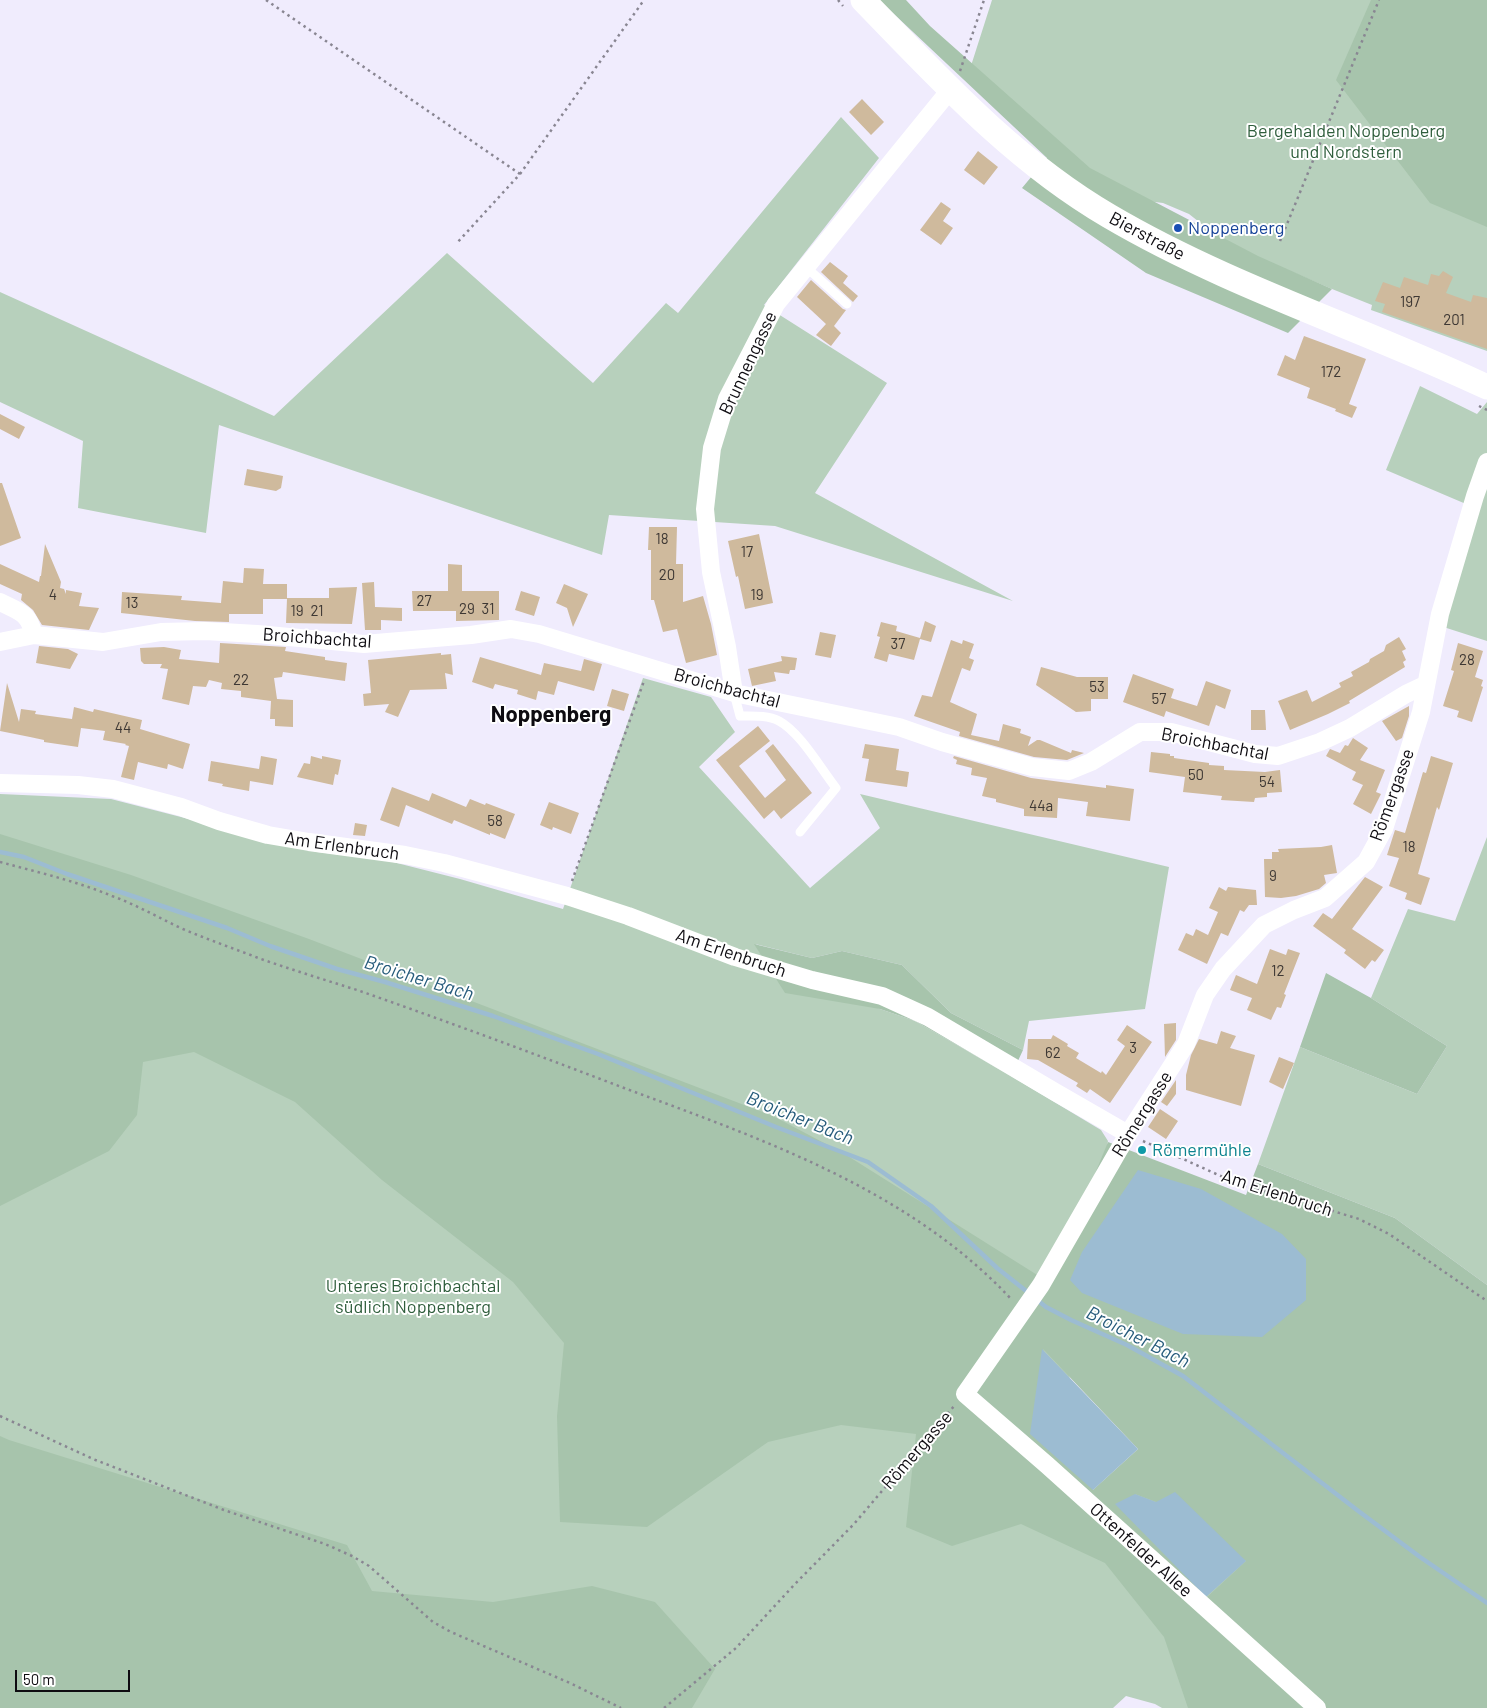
<!DOCTYPE html>
<meta charset="utf-8">
<style>
body{margin:0}
#map{position:relative;width:1487px;height:1708px;overflow:hidden;background:#f0ecfd;font-family:Barlow,sans-serif}
canvas{display:block}
.scale{position:absolute;left:15px;top:1670px;width:115px;height:22px;box-sizing:border-box;border:2px solid #0e0c11;border-top:0;padding-left:6px;font-size:15px;line-height:18px;white-space:nowrap;color:#0e0c11;-webkit-text-stroke:4px #fff;paint-order:stroke}
</style>
<div id="map">
<canvas width="1487" height="1708"></canvas>
<div class="scale">50 m</div>
</div>
<script>
const g = document.querySelector('canvas').getContext('2d');
g.lineJoin = 'round';
function fillPath(path, color) { g.fillStyle = color; g.fill(path, 'evenodd'); }
function trace(path, color, width, dash) { g.strokeStyle = color; g.lineWidth = width; g.lineCap = dash ? 'butt' : 'round'; g.setLineDash(dash || []); g.stroke(path); }
function write(font, color, halo, rows, align = 'center') {
  g.font = font + ' Barlow,sans-serif'; g.lineWidth = 4; g.setLineDash([]); g.textBaseline = 'middle'; g.strokeStyle = halo; g.fillStyle = color; for (const [text, x, y, turn = 0] of rows) {
    g.save(); g.translate(x, y); g.rotate((+turn || 0) * Math.PI / 180); g.textAlign = isNaN(turn) ? turn : align; if (halo) g.strokeText(text, 0, 0); g.fillText(text, 0, 0); g.restore();
  }
}
const green = new Path2D(`
 M992,0H1487V351L1371,310L1372,305L1332,289L1227,244L1189,214L1163,203L1132,199L1043,138L969,72Z
 M841,117L879,158L764,305L887,383L815,493L1013,601L775,526L609,515L602,555L219,425L206,533L78,508L83,441L0,402V292L274,416L447,253L593,383L666,303L678,313Z
 M1420,386L1477,414L1487,402V641L1431,623L1466,504L1386,470Z
 M643,678L711,697L735,732L699,767L810,888L880,828L860,794L1169,867L1145,1009L1029,1021L1023,1050L951,1013L902,965L842,951L812,958L755,944L880,1009L915,1021L1011,1076L1101,1130L1108,1141L1105,1157L1050,1283L1093,1490L1138,1450L1487,1708H1162L1155,1704L1126,1696L1113,1708H0V794L111,799L317,852L385,860L460,879L563,909Z
 M1487,837V1285L1395,1218L1258,1164L1300,1047L1417,1094L1447,1046L1371,998L1408,909L1455,921Z`);
const forest = new Path2D(`
 M879,0H906L930,26L1090,168L1258,256L1332,289L1288,333L1146,273L1022,188L1047,158Z
 M1371,0H1487V227L1430,203L1336,80Z
 M0,834L131,875L309,939L773,1116L843,1153L1050,1283L1108,1142L1246,1195L1258,1164L1395,1218L1487,1285V1708H1188L1164,1637L1105,1563L1021,1524L952,1546L906,1527L916,1434L841,1425L768,1442L647,1527L560,1522L557,1416L564,1343L513,1282L382,1180L295,1102L194,1052L143,1062L137,1115L109,1151L0,1206ZM1043,1349L1138,1449L1093,1490ZM1135,1494L1156,1502L1246,1561L1207,1597Z
 M754,944L812,958L842,951L902,965L951,1013L1023,1050L1011,1076L915,1021L880,1009L785,993Z
 M1326,973L1371,998L1447,1046L1417,1094L1300,1047Z
 M0,1436L9,1440L347,1545L372,1591L493,1602L592,1586L655,1602L715,1669L692,1708H0Z`);
const water = new Path2D(`
 M1138,1170L1201,1189L1282,1234L1306,1259V1300L1262,1337L1183,1334L1082,1293L1070,1280L1082,1252Z
 M1042,1349L1138,1449L1093,1490L1030,1434Z
 M1175,1492L1246,1561L1206,1597L1115,1504L1135,1494L1156,1502Z`);
const stream = new Path2D(`
 M0,852L24,857L67,874L227,928L270,946L337,969L385,982L493,1016L598,1054L776,1127L868,1162L931,1206L997,1268L1030,1294
 M1036,1299L1046,1307L1071,1320L1127,1345L1183,1376L1357,1510L1420,1557L1487,1603`);
const building = new Path2D(`
 M862,99L884,122L871,135L849,112Z
 M978,151L998,167L984,185L964,170Z
 M941,202L951,209L943,221L953,228L941,245L920,230Z
 M830,262L848,276L843,283L858,296L853,302L821,272Z
 M1443,271L1453,277L1446,293L1471,302L1473,295L1487,298V349L1382,312L1385,304L1375,301L1383,282L1400,288L1404,277L1428,285L1431,274L1439,276Z
 M811,280L843,309L846,310L834,326L841,333L831,346L816,335L826,324L797,297Z
 M1304,336L1366,359L1349,404L1357,407L1352,418L1335,411L1336,409L1307,398L1310,388L1277,375L1285,355L1295,360Z
 M0,414L25,427L19,439L0,429Z
 M247,469L283,476L281,488L276,491L244,485Z
 M0,483H2L21,538L0,546Z
 M649,527H677L676,564H683V602L703,596L711,624L717,655L686,663L677,629L663,632L654,600H651V550H648Z
 M759,534L773,603L745,609L738,576L736,577L728,541Z
 M45,544L61,582L60,588L64,589L66,594V590L82,593L79,606L99,608L89,630L42,625L33,610L21,600L22,594L0,584V564L39,582L40,576H41Z
 M448,564L462,565V591H499V620L456,621V611H413L412,591H448Z
 M244,568L264,569L263,584H287V598H329V588L357,587L352,624L286,623L287,599H263V614H229V622L195,621L121,613L122,592L182,596L181,600L221,603L223,581L243,583Z
 M374,582L375,607L402,608V621L381,620V630H365L362,583Z
 M564,584L588,594L573,627L567,608L556,603Z
 M521,591L540,597L534,616L515,610Z
 M925,621L936,626L931,642L920,639L914,660L889,654L887,662L874,658L880,637L877,636L881,622L897,626L896,631L920,638Z
 M820,632L836,635L831,658L815,655Z
 M1399,637L1406,649L1402,651L1406,660L1403,662L1405,667L1349,701L1350,703L1328,714L1290,730L1278,701L1307,690L1312,702L1341,687L1339,683L1353,676L1351,672L1369,662L1370,659L1384,651L1386,645Z
 M951,640L962,644L963,640L974,644L969,658L974,660L970,671L962,668L950,702L977,714L971,735L999,741L1003,724L1021,729L1020,733L1031,737L1028,746L1037,740H1040L1071,753L1072,750L1084,753L1067,760L1034,757L959,736L960,732L914,716L922,695L932,697Z
 M220,643L286,647L285,651L325,657V660L347,663L345,681L283,672L282,677L274,678L277,699L293,700V727L275,726V719H270L271,701L241,697V691L221,689L222,683L209,680L206,687L193,686L189,705L162,699L168,669L160,668L162,664H144L141,661L140,648L164,647L181,650L179,659L219,663Z
 M1458,643L1483,651L1475,677L1483,680L1481,686L1483,687L1472,722L1457,717L1459,711L1443,706L1454,671L1451,670Z
 M39,646L68,649L78,654L70,669L36,663Z
 M441,653V655L451,654L453,675L445,673L447,689L410,690L398,717L385,712L389,704L364,706L363,694L371,693L368,660Z
 M781,656L797,658L795,670H790L789,674L774,672L776,681L752,686L748,669L782,661Z
 M480,657L541,675L544,663L581,671L584,659L602,664L594,691L558,681L554,695L538,691L536,700L517,694L518,690L495,684L493,689L472,682Z
 M1041,667L1077,677H1108V699H1091V711L1076,712L1036,685Z
 M1133,674L1174,689L1171,698L1197,706L1206,681L1231,690L1225,709L1216,705L1209,726L1166,711L1164,717L1123,702Z
 M7,683L19,722L21,709L36,711L35,714L72,719L74,707L93,712L94,709L142,720L140,729L190,744L183,769L168,764L167,769L138,762L134,780L121,777L129,746L125,745L126,744L103,740L105,731L81,728L78,747L44,742V740L30,737L0,731Z
 M612,689L629,694L624,711L607,706Z
 M1409,706V716L1402,738L1396,741L1382,721Z
 M1251,710H1265L1266,730H1251Z
 M758,726L770,741L739,766L765,798L786,780L765,751L773,744L812,793L781,819L774,810L764,819L716,760Z
 M1353,738L1368,748L1360,760L1385,770L1376,792L1381,794L1371,814L1353,804L1363,785L1352,780L1356,772L1326,756L1330,749L1340,753L1345,745L1348,746Z
 M865,744L899,749L896,770L909,772L907,787L865,781L869,759L862,758Z
 M1151,752L1170,754V756H1174V758L1209,763V765L1224,766V770L1265,772L1280,770L1282,792L1267,793V797L1255,798L1254,802L1221,800L1222,796L1183,792L1185,777L1149,772Z
 M261,756L277,759L273,785L250,781L249,791L222,786L223,784L208,781L211,761L259,769Z
 M311,756L322,759V756L341,760L338,775L335,774L333,785L297,777L304,763L310,764Z
 M954,756L1031,778L1106,788V785L1134,789L1130,821L1086,816L1088,802L1058,798L1057,818L1024,816V809L996,802V799L982,796L987,778L971,775L972,768L956,764L957,760L953,758Z
 M1431,756L1453,763L1439,810L1437,807L1418,874L1430,878L1421,905L1405,899L1407,893L1389,886L1399,858L1387,855L1395,830L1405,833L1423,772L1426,773Z
 M392,787L429,801L432,793L466,807L470,799L485,805L486,803L515,814L505,839L490,833V835L454,820L452,824L406,805L399,827L380,820Z
 M549,802L579,813L571,834L553,827L552,830L540,825Z
 M355,823L367,825L365,836L353,835Z
 M1332,845L1337,873L1324,875L1326,883L1319,889L1296,896L1281,898L1265,897L1264,859H1272V852H1279L1278,849L1321,847Z
 M1365,877L1383,887L1352,929L1384,950L1375,962L1372,960L1365,969L1344,953L1346,950L1313,926L1323,913L1332,919Z
 M1219,887L1226,891L1228,887L1256,890L1257,905H1249L1244,912L1240,910L1228,936L1221,933L1207,964L1178,950L1186,933L1193,936L1196,929L1208,935L1218,912L1209,908Z
 M1270,949L1286,955L1288,949L1300,953L1284,994L1286,995L1281,1008L1277,1007L1271,1020L1247,1010L1252,998L1230,990L1236,975L1257,984Z
 M1176,1023V1040L1165,1057L1164,1024Z
 M1127,1025L1152,1042L1110,1103L1090,1089L1087,1093L1076,1086L1078,1083L1038,1060L1027,1059L1028,1039H1051L1053,1035L1068,1044L1067,1046L1079,1053L1076,1058L1101,1073L1102,1071L1106,1075L1125,1046L1117,1040Z
 M1221,1031L1236,1036L1230,1048L1255,1055L1241,1106L1186,1090V1075L1191,1055L1199,1039L1217,1044Z
 M1279,1057L1294,1063L1283,1089L1269,1082Z
 M1176,1080V1094L1167,1106L1161,1102Z
 M1160,1109L1178,1121L1166,1139L1148,1127Z`);
const path = new Path2D(`
 M266,0L520,174L456,244
 M838,0L843,6
 M960,71L984,0
 M520,174L644,0
 M1280,241L1379,0
 M1479,406L1487,410
 M0,862C37,872 76,881 112,896C137,905 159,918 183,929C209,940 235,949 261,959C293,970 325,980 357,990C446,1021 535,1054 624,1088C762,1139 910,1190 1012,1300
 M572,881L644,681
 M1143,1141L1243,1186L1281,1195L1359,1219L1389,1234L1487,1301
 M0,1416L93,1459L224,1510L325,1544L352,1556L369,1566L433,1622L451,1632L570,1683L621,1708
 M664,1708L736,1648L794,1585L854,1524L955,1405`);
const service = new Path2D(`
 M806,267L847,304
 M734,693L740,716C753,716 768,715 779,721C800,732 821,769 836,788L800,832`);
const minor = new Path2D(`
 M0,602C20,612 28,612 34,635
 M0,642L34,635L103,642L161,632L205,631L257,634L364,644L471,635L511,629L539,634L734,693L899,727L942,742L1032,767L1069,771L1091,762L1140,732H1171L1255,754L1278,756L1320,742L1350,728L1406,694L1425,685
 M734,693L727,647L711,572L705,509L712,448L727,399L776,304L950,90
 M0,783L78,785L113,789L181,807L219,821L268,835L309,842L405,855L444,863L567,896L628,916L735,957L812,980L882,996L928,1017L1055,1092L1128,1134
 M1317,1708L1047,1465L965,1394L1041,1285L1128,1134L1186,1044L1205,995L1223,969L1264,925L1294,910L1325,898L1366,862L1384,829L1421,712L1440,614L1475,496L1487,462`);
const secondary = new Path2D(`
 M863,0C939,78 1013,160 1109,216C1228,286 1362,328 1487,387`);
const markers = [
 [1178,228,5,"#1a4fb4"],
 [1142,1150,5,"#0f9aa8"]
];
const numberNames = [
 ["197",1410,302],
 ["201",1454,320],
 ["172",1331,372],
 ["18",662,539],
 ["17",747,552],
 ["20",667,575],
 ["4",53,595],
 ["19",757,595],
 ["27",424,601],
 ["13",132,603],
 ["29",467,609],
 ["31",488,609],
 ["19",297,611],
 ["21",317,611],
 ["37",898,644],
 ["28",1467,660],
 ["22",241,680],
 ["53",1097,687],
 ["57",1159,699],
 ["44",123,728],
 ["50",1196,775],
 ["54",1267,782],
 ["44a",1041,806],
 ["58",495,821],
 ["18",1409,847],
 ["9",1273,876],
 ["12",1278,971],
 ["3",1133,1048],
 ["62",1053,1053]
];
const parkNames = [
 ["Bergehalden Noppenberg",1346,131],
 ["und Nordstern",1346,152],
 ["Unteres Broichbachtal",413,1286],
 ["südlich Noppenberg",413,1307]
];
const transitNames = [
 ["Noppenberg",1188,228]
];
const streetNames = [
 ["Bierstraße",1147,236,28],
 ["Brunnengasse",748,363,-65],
 ["Broichbachtal",317,638,4],
 ["Broichbachtal",727,688,15],
 ["Broichbachtal",1215,744,11],
 ["Römergasse",1392,795,-70],
 ["Am Erlenbruch",342,846,8],
 ["Am Erlenbruch",731,953,19],
 ["Römergasse",1142,1114,-58],
 ["Am Erlenbruch",1277,1193,18],
 ["Römergasse",917,1450,-49],
 ["Ottenfelder Allee",1141,1550,42]
];
const cultureNames = [
 ["Römermühle",1152,1150]
];
const waterNames = [
 ["Broicher Bach",419,978,17],
 ["Broicher Bach",800,1118,22],
 ["Broicher Bach",1138,1337,27]
];
const districtNames = [
 ["Noppenberg",551,715]
];
fillPath(green, '#b7d0bc');
fillPath(forest, '#a7c4ac');
fillPath(water, '#9cbcd2');
trace(stream, '#9cbcd2', 4.5);
fillPath(building, '#cfba9d');
trace(path, '#898692', 2.5, [2.5, 4]);
trace(service, '#fff', 9);
trace(minor, '#fff', 18);
trace(secondary, '#fff', 25);
for (const [x, y, r, color] of markers) { const dot = new Path2D(); dot.arc(x, y, r, 0, 2 * Math.PI); g.fillStyle = color; g.fill(dot); trace(dot, '#fff', 2); }
write('15px', '#3e3834', null, numberNames);
write('18px', '#2f5e3c', '#fff', parkNames);
write('18px', '#164399', '#fff', transitNames, 'left');
write('18px', '#0e0c11', '#fff', streetNames);
write('18px', '#0d838f', '#fff', cultureNames, 'left');
write('italic 19px', '#265b7b', '#fff', waterNames);
write('bold 22px', '#0e0c11', '#fff', districtNames);
</script>
